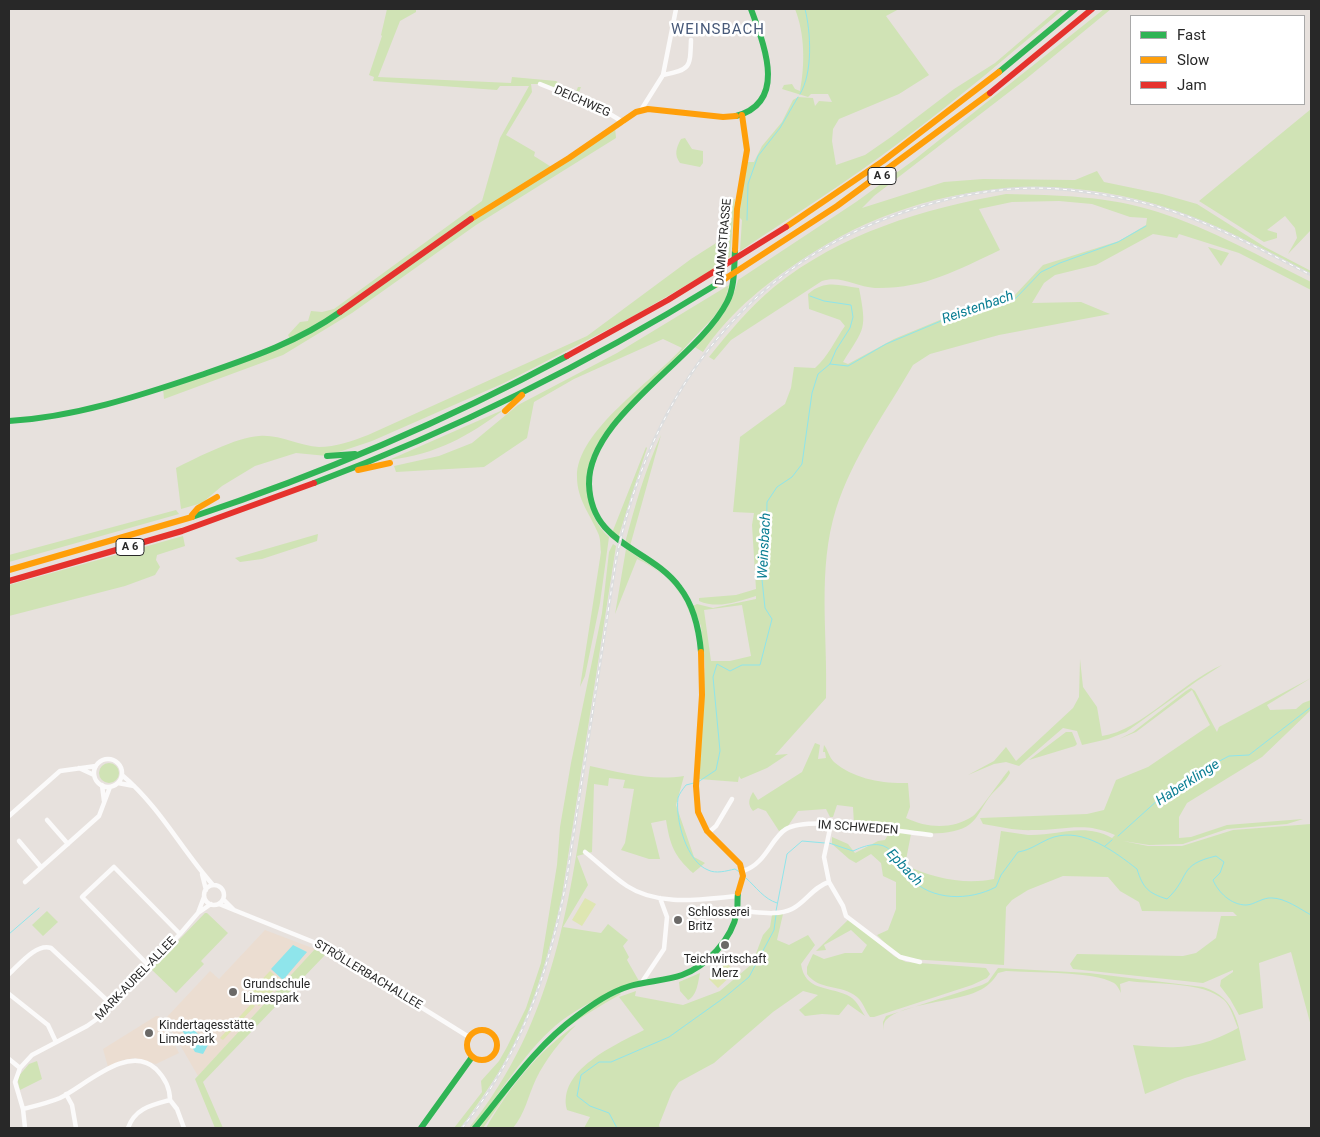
<!DOCTYPE html>
<meta charset="utf-8">
<style>
body{margin:0}
#map{position:relative;width:1320px;height:1137px;overflow:hidden;background:#e7e1dd;font-family:Roboto,sans-serif}
canvas{display:block}
.frame{position:absolute;inset:0;border:10px solid #282828;pointer-events:none}
.legend{position:absolute;left:1130px;top:15px;width:175px;height:90px;box-sizing:border-box;background:#fff;border:1px solid #a9a9a9;margin:0;padding:6px 9px;list-style:none;font-size:15px;color:#282828}
.legend li{display:flex;align-items:center;gap:10px;height:25px}
.legend b{width:25px;border:1px solid #a9a9a9}
</style>
<div id="map">
<canvas width="1320" height="1137"></canvas>
<div class="frame"></div>
<ul class="legend">
<li><b style="height:6px;background:#30b455"></b>Fast</li>
<li><b style="height:6px;background:#ff9f0a"></b>Slow</li>
<li><b style="height:6px;background:#e5322d"></b>Jam</li>
</ul>
</div>
<script>
const g = document.querySelector('canvas').getContext('2d');
g.lineJoin = 'round';
function fillPath(path, color) { g.fillStyle = color; g.fill(path, 'evenodd'); }
function trace(path, color, width, dash) { g.strokeStyle = color; g.lineWidth = width; g.lineCap = dash ? 'butt' : 'round'; g.setLineDash(dash || []); g.stroke(path); }
function write(font, color, halo, rows, align = 'center') {
  g.font = font + ' Roboto,sans-serif'; g.lineWidth = 5; g.setLineDash([]); g.textBaseline = 'middle'; g.strokeStyle = halo; g.fillStyle = color; for (const [text, x, y, turn = 0] of rows) {
    g.save(); g.translate(x, y); g.rotate((+turn || 0) * Math.PI / 180); g.textAlign = isNaN(turn) ? turn : align; if (halo) g.strokeText(text, 0, 0); g.fillText(text, 0, 0); g.restore();
  }
}
const education = new Path2D(`
 M265,930L315,949L198,1076L165,1019L210,971L219,979Z
 M156,1016H159L179,1053L156,1064L135,1058L123,1060L108,1067L103,1049Z`);
const green = new Path2D(`
 M387,9H416V12L400,21L378,77L511,83L512,77L556,81L575,94L578,87H581L576,99L540,84H531L532,92L506,135L535,152L534,156L553,168L615,127L616,138L476,225L352,313L283,355L164,399L163,388L291,341L288,335L300,322L308,321L311,311L322,312L334,309L482,201L500,138L529,86H500L497,90L373,81L374,77L369,75L382,36L381,35Z
 M795,9H899L886,16L929,75L899,94L839,119L833,129L832,141L836,165L865,155L891,137L954,89L995,63L1058,9H1064C1010,54 957,100 900,142C848,181 794,215 740,251L742,220L739,217L747,162H754L762,146L782,122L793,100L798,97L813,98L815,106L819,101L832,102L828,94H811L808,97L782,89L784,85L792,84L795,89L800,91C805,65 805,34 795,9Z
 M1104,9H1111L1026,79L874,196L862,208L944,182L983,179L1075,180L1097,171L1104,182L1162,194L1197,204L1265,247L1311,271V274C1265,250 1220,225 1170,209C1052,169 920,185 814,252C771,279 731,310 703,352L693,346C716,326 730,310 738,280L856,202L914,160Z
 M1311,109V230L1288,254L1297,238L1295,228L1285,216L1267,230L1277,233V238L1264,242L1199,201Z
 M685,138L692,149L703,151V163L700,167L680,163C674,155 676,148 681,139Z
 M1006,194C1057,195 1109,196 1158,212C1211,229 1261,257 1311,282V290L1239,253L1179,234L1177,238L1153,234L1096,265L1055,275L1044,283L1032,303L1081,302L1110,314L999,335L930,354L913,365C886,412 853,456 836,509C817,570 828,635 826,698L775,755L788,754L767,768L741,779L739,776L738,782L699,779L705,666L701,626L693,606L697,604L713,608L756,599V596C737,602 717,609 699,601V598L736,595L756,589L752,525L754,513L733,512L740,437L785,404L791,388L794,367L815,368C828,357 835,340 845,326L840,320L809,309L808,294C826,279 839,286 859,288C867,330 865,327 843,362L848,364L894,339L952,315L1013,297L1043,265L1119,241L1146,225L1147,218L1130,217L1092,204L1059,201L1012,202L979,209L1000,250C957,270 925,289 875,288C856,287 841,275 822,281L731,340L714,360L709,357C729,332 749,308 774,287C841,233 923,209 1006,194ZM742,605L751,656L730,661H711L704,610Z
 M735,199L730,257L714,269L630,318L504,383L372,441L327,456L296,453L255,466L222,486L202,503L181,509L176,468C196,458 237,437 259,436C279,434 299,446 319,447C336,447 352,441 368,435L587,336L691,259L724,238L729,227V200Z
 M1208,247L1229,253L1221,266Z
 M729,285L725,302L712,319C692,339 677,357 657,377C624,411 576,447 589,501C592,515 598,527 609,537L600,603L585,676L580,687L601,552C600,546 601,539 598,533C590,514 577,499 577,477C576,431 653,381 682,348L663,339L574,379L534,402L527,438L484,467L396,472L394,466L439,456L472,443L518,405L617,353Z
 M505,409C467,437 437,454 389,460Z
 M661,435L630,546L625,543C635,506 645,470 661,435Z
 M646,447L647,448L618,538L612,533Z
 M176,510L179,514L9,562V555Z
 M318,534L317,541L262,559L240,562L235,558Z
 M183,536L185,546L157,555L156,560L160,567L155,575L125,586L9,616V585Z
 M613,544L616,546L561,902C549,951 537,998 515,1043C501,1071 483,1096 466,1121L460,1128H454L482,1092L481,1081L499,1061L507,1047L526,1008L541,963L557,865L560,827L571,763L602,613L609,552Z
 M626,549C661,572 680,584 696,624C690,616 688,607 683,598C674,583 654,566 637,559L615,614Z
 M1080,659L1083,687L1097,707L1102,736C1141,731 1182,682 1222,665L1197,681L1126,732L1108,739L1082,745L1077,731L1063,728L1019,766L1006,762L994,764L968,775L994,761L1006,747L1016,761L1073,708L1079,697Z
 M1311,678L1267,705L1270,710L1296,709L1303,703L1311,700V710L1262,757L1187,803L1179,817V838L1191,837L1227,825L1303,819L1287,824L1227,829L1183,844L1149,845L1123,841L1148,846H1182L1233,830L1311,824V1026L1291,952L1259,963L1263,1008L1239,1015L1230,999L1220,986L1221,980L1233,972V970L1203,983L1073,969L1070,964L1077,954L1183,956L1196,953L1216,938L1221,916H1237L1233,912L1142,911L1139,902L1120,891L1108,877L1063,876L1028,890L1012,900L1006,907L1004,965L910,959L894,952L877,935L888,930L896,909V882L883,876L881,863L871,854L856,863L849,859L832,844V837L848,844L855,853L878,841L885,840L890,831L911,834L905,865C933,878 964,885 994,879L1001,831C1010,832 1019,834 1028,835C1058,836 1084,822 1112,838L1115,835C1085,821 1065,830 1034,830C1017,831 1000,827 983,824L980,818L1087,814L1104,810L1116,780L1148,767L1210,725L1192,690L1136,732L1119,739L1133,732L1186,691L1191,688L1195,691L1217,732L1219,727Z
 M1066,732H1072L1077,744L1075,746L1029,760Z
 M815,743L820,745L818,759L826,758L825,752H823L824,745C828,750 829,757 834,762C854,779 883,784 908,783L910,807L906,818C927,828 952,830 973,816C979,812 1002,778 1009,770L1010,773C1005,783 994,790 988,799C982,807 978,818 970,824C946,843 883,828 854,824L853,807L837,805L833,817H830L826,809L798,811L788,826L779,831L766,811L758,808L753,811C747,804 749,799 753,792L758,800L802,772Z
 M99 773a10 10 0 1 1 20 0a10 10 0 1 1-20 0Z
 M590,766C621,773 652,781 684,776L676,805L694,857L705,863L693,873C674,856 670,845 666,820L651,823L660,859H649L621,850L625,843L634,789L623,788L625,780L609,778L608,786L594,784L592,852L577,856L588,885L563,927L601,933L608,924L628,940L623,946L629,957L627,960L639,981C612,990 576,1008 555,1026C523,1054 499,1095 473,1128H469C556,1019 570,899 590,766Z
 M47,911L58,922L43,936L32,925Z
 M205,913H207L228,933L201,961L204,964L176,993L151,969Z
 M783,914L777,940L789,945L808,935L815,945L801,964C805,991 827,986 847,995C856,999 860,1008 865,1016L848,1004L839,1015L822,1014L805,1016L799,1010L818,995L803,991L773,1012L714,1063L679,1082L672,1092L659,1125L660,1128H584L590,1117L567,1110C557,1070 615,1045 644,1030L619,997L636,991L635,996L683,1005L720,991L752,964L763,935L770,927L772,915Z
 M849,919L894,956L906,962L986,968L990,974L987,978L972,985L874,1017H870C865,1010 863,1002 857,997C842,984 819,991 807,974V967L813,954L824,959L845,953H862L867,945L851,930L824,945L826,950L816,951Z
 M315,949L325,955L203,1082L223,1128H215L195,1079Z
 M998,968L1089,973L1203,987C1239,998 1238,1028 1246,1060L1185,1078L1145,1094L1133,1045C1177,1049 1198,1050 1238,1028C1234,1019 1231,1007 1224,1000C1203,981 1157,985 1129,981L1120,984L1121,993C1119,989 1117,985 1114,983C1093,971 1032,973 1006,971L998,973C993,981 987,987 978,991C957,1002 902,1003 886,1020C883,1023 884,1027 884,1031L883,1022L886,1016L982,985L988,982Z
 M700,973C698,982 697,996 688,1000L680,991L679,982Z
 M619,993L621,994C600,1006 579,1018 560,1033C528,1058 506,1096 483,1128H480C484,1117 494,1107 502,1097C533,1054 570,1017 619,993Z
 M576,1025C561,1040 545,1060 536,1079C528,1096 525,1114 513,1128H486C508,1089 539,1050 576,1025Z
 M37,1061L42,1079L20,1090L17,1078L29,1064Z`);
const pitch = new Path2D(`
 M585,898L596,904L582,926L572,920Z
 M726,962L735,972L718,988L709,979Z
 M270,971L282,982L259,1006L247,995Z
 M252,1003L255,1006L223,1040L220,1038Z`);
const water = new Path2D(`
 M293,945L307,952L283,980L271,969Z
 M185,1020L208,1045L203,1054L195,1052L179,1025Z`);
const stream = new Path2D(`
 M800,94C813,73 811,32 805,9
 M747,220L748,184L758,156L780,128L798,97
 M830,364L848,366L886,344L953,316L1015,299L1041,272L1060,263L1118,242L1146,226
 M698,782L716,770L720,751L713,677L717,664L730,671L742,665H760L772,619L765,608L761,570L766,547L767,502L777,487L792,477L802,464L812,393L818,374L830,364L836,350L850,328L853,317L851,305L824,301L810,296
 M694,783L686,785C683,789 679,794 678,798C675,820 687,862 708,870C716,874 726,871 735,869L741,873
 M1118,836L1159,799L1212,765L1229,756L1249,755L1311,707
 M829,843L853,851C864,846 879,840 890,850C898,857 903,870 910,878C932,901 969,901 996,887L1001,875L1018,852C1032,850 1041,841 1054,837C1084,828 1115,852 1137,869C1143,888 1148,893 1167,899C1191,877 1177,865 1216,856L1224,862L1220,873L1213,880C1218,892 1231,905 1246,905C1254,905 1263,897 1272,898C1285,898 1300,909 1311,915
 M1105,846L1112,840
 M746,878C756,887 764,899 777,903
 M776,911L787,854L802,841L825,843
 M9,934L39,908
 M617,1128L609,1113L590,1106L577,1096L581,1075L599,1062H611L669,1037L725,997L749,977L774,930L776,915`);
const street = new Path2D(`
 M663,75C691,69 690,68 691,40
 M540,84L600,108L623,122
 M641,110L663,75L676,9
 M94 773a14 14 0 1 1 28 0a14 14 0 1 1-28 0Z
 M79,768L94,775
 M122,775C160,807 181,849 213,885
 M118,783L134,786
 M102,785L104,801
 M9,816L60,771L96,766
 M47,820L68,844
 M708,833L716,826L732,799
 M19,841L41,867
 M585,852C599,863 612,876 627,886C659,907 702,899 738,896
 M743,871C766,864 771,838 786,829C810,815 901,832 931,835
 M202,874L206,890
 M25,882L99,816L110,787
 M829,882L824,857L831,824
 M204 895a10 10 0 1 1 20 0a10 10 0 1 1-20 0Z
 M223,899L234,910
 M219,904L321,945L469,1037
 M738,911C754,911 776,917 792,909C806,902 813,887 829,882L843,906L846,916L900,957L920,962
 M198,913L211,904
 M149,966L82,897L114,867L180,934
 M9,974C19,965 36,943 51,948L112,1005
 M642,982L664,949L667,917L660,898
 M9,994L48,1025L56,1042
 M9,1059L20,1068
 M66,1094L72,1105L76,1128
 M170,1100L177,1109L184,1128
 M23,1109C35,1106 48,1103 60,1098C85,1086 128,1043 156,1069C165,1078 170,1088 170,1100
 M25,1128L23,1109L15,1082L20,1068L32,1055L87,1026L104,1014L180,934L198,913L204,897
 M128,1128C135,1108 152,1105 170,1100`);
const fast = new Path2D(`
 M999,72L1075,9
 M736,116C788,102 764,45 751,9
 M9,421C75,417 139,396 201,375C250,358 298,342 340,312
 M327,456L355,454
 M314,483C455,430 589,363 717,284
 M192,517C322,474 447,420 567,356
 M701,652C699,629 694,606 680,588C650,547 591,546 589,484C588,417 698,359 727,302C735,287 734,267 735,250
 M421,1128L472,1057
 M475,1128C508,1088 535,1047 577,1016C593,1004 610,992 630,986C646,981 665,981 682,975C707,966 732,939 737,912C738,905 737,899 738,893`);
const slow = new Path2D(`
 M471,219L569,158L636,112L648,109L723,117L736,116
 M786,227L883,161L999,72
 M735,250L737,209L747,150L742,115
 M717,284L837,206L990,93
 M505,411L522,395
 M358,470L390,463
 M192,515L198,508L217,497
 M9,570L192,517
 M701,652L702,695L696,786L698,812L707,831L740,864L743,876L738,893
 M467 1045a15 15 0 1 1 30 0a15 15 0 1 1-30 0Z`);
const jam = new Path2D(`
 M990,93L1092,9
 M340,312L471,219
 M567,356L668,300L786,227
 M9,581L182,531L314,483`);
const rail = new Path2D(`
 M462,1128C521,1055 548,974 566,883L616,560C650,393 747,261 913,209C963,193 1017,184 1070,190C1103,194 1139,200 1172,211C1220,227 1266,252 1311,275`);
const markers = [
 [678,920,5,"#6b6967"],
 [725,945,5,"#6b6967"],
 [233,992,5,"#6b6967"],
 [149,1033,5,"#6b6967"]
];
const shields = [
 [882,176,28],
 [130,547,28]
];
const shieldNames = [
 ["A 6",882,176],
 ["A 6",130,547]
];
const streetNames = [
 ["DEICHWEG",582,102,24],
 ["DAMMSTRASSE",724,242,-85],
 ["IM SCHWEDEN",858,828,4],
 ["STRÖLLERBACHALLEE",368,975,31],
 ["MARK-AUREL-ALLEE",136,979,-46]
];
const poiNames = [
 ["Schlosserei",688,913],
 ["Britz",688,927],
 ["Teichwirtschaft",725,960,"center"],
 ["Merz",725,974,"center"],
 ["Grundschule",243,985],
 ["Limespark",243,999],
 ["Kindertagesstätte",159,1026],
 ["Limespark",159,1040]
];
const waterNames = [
 ["Reistenbach",978,308,-19],
 ["Weinsbach",765,546,-87],
 ["Haberklinge",1188,783,-33],
 ["Epbach",904,868,47]
];
const quarterNames = [
 ["WEINSBACH",718,30]
];
fillPath(education, '#ebddd1');
fillPath(green, '#d0e3b5');
fillPath(pitch, '#dee6b2');
fillPath(water, '#8fe5eb');
trace(stream, '#8fe5eb', 1);
trace(street, '#fbfafa', 4.5);
trace(fast, '#30b455', 6);
trace(slow, '#ff9f0a', 6);
trace(jam, '#e5322d', 6);
trace(rail, '#dcddde', 3);
trace(rail, '#fff', 1, [4]);
for (const [x, y, r, color] of markers) { const dot = new Path2D(); dot.arc(x, y, r, 0, 2 * Math.PI); g.fillStyle = color; g.fill(dot); trace(dot, '#fff', 2); }
for (const [x, y, w] of shields) { const box = new Path2D(); box.roundRect(x - w / 2, y - 8.5, w, 17, 4); g.fillStyle = '#fff'; g.fill(box); trace(box, '#282828', 1); }
write('bold 11px', '#282828', null, shieldNames);
write('12px', '#282828', '#fff', streetNames);
write('12px', '#282828', '#fff', poiNames, 'left');
write('italic 14px', '#0a7e93', '#fff', waterNames);
g.letterSpacing = '1px';
write('15px', '#485a79', '#fff', quarterNames);
g.letterSpacing = '0px';
</script>
